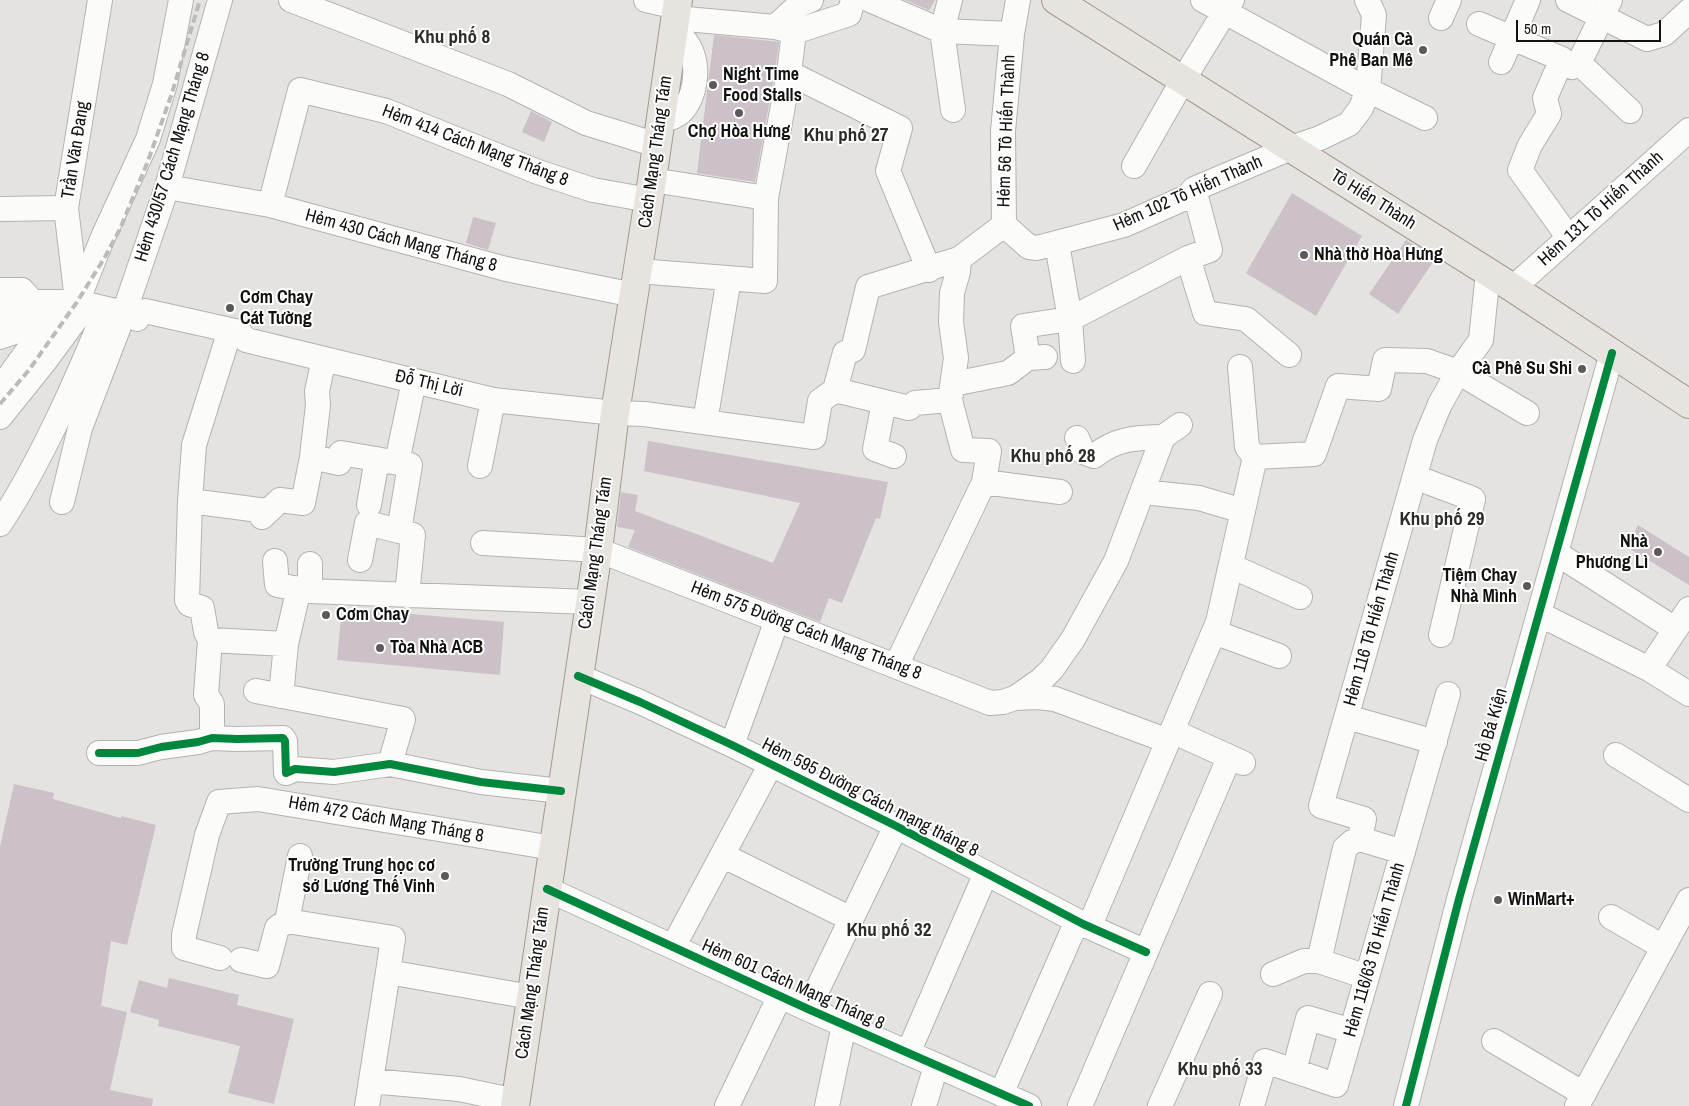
<!DOCTYPE html>
<meta charset="utf-8">
<style>
body{margin:0}
#map{position:relative;width:1689px;height:1106px;overflow:hidden;background:#e4e3df;font-family:"Archivo Narrow",sans-serif}
canvas{display:block}
.scale{position:absolute;left:1516px;top:20px;width:145px;height:22px;box-sizing:border-box;border:2px solid #12110f;border-top:0;padding-left:6px;font-size:15px;line-height:18px;white-space:nowrap;color:#12110f;-webkit-text-stroke:4px #fff;paint-order:stroke}
</style>
<div id="map">
<canvas width="1689" height="1106"></canvas>
<div class="scale">50 m</div>
</div>
<script>
const g = document.querySelector('canvas').getContext('2d');
g.lineJoin = 'round';
function fillPath(path, color) { g.fillStyle = color; g.fill(path, 'evenodd'); }
function trace(path, color, width, dash) { g.strokeStyle = color; g.lineWidth = width; g.lineCap = dash ? 'butt' : 'round'; g.setLineDash(dash || []); g.stroke(path); }
function write(font, color, halo, rows, align = 'center') {
  g.font = font + ' "Archivo Narrow",sans-serif'; g.lineWidth = 4; g.setLineDash([]); g.textBaseline = 'middle'; g.strokeStyle = halo; g.fillStyle = color; for (const [text, x, y, turn = 0] of rows) {
    g.save(); g.translate(x, y); g.rotate((+turn || 0) * Math.PI / 180); g.textAlign = isNaN(turn) ? turn : align; if (halo) g.strokeText(text, 0, 0); g.fillText(text, 0, 0); g.restore();
  }
}
const building = new Path2D(`
 M905,0H935L929,10Z
 M714,35L779,42L775,71L755,182L697,173Z
 M531,111L552,122L544,142L522,132Z
 M1292,193L1362,236L1316,316L1246,273Z
 M473,217L496,223L488,250L466,243Z
 M1406,240L1435,259L1398,314L1369,294Z
 M648,441L888,482L880,519L876,518L842,603L829,598L820,622L628,547L635,530L617,527L621,492L638,495L635,511L773,563L800,503L644,471Z
 M1638,525L1689,557V585L1627,547Z
 M342,608L504,622L500,675L337,660Z
 M14,784L54,793L53,799L121,818V816L156,825L127,945L111,941L101,1006L127,1012L110,1090L153,1099L152,1106H0V847Z
 M169,978L239,995L237,1005L294,1019L274,1104L228,1093L240,1046L158,1026L159,1020L130,1012L139,980L167,988Z`);
const minor = new Path2D(`
 M291,0L508,84L586,123L657,145
 M646,0L677,7
 M870,0L942,31L1012,34
 M950,0L942,31L953,110
 M1203,0L1368,90L1425,118
 M1568,0L1647,39L1664,34L1689,11
 M675,18L775,27L794,32L789,73L900,128L888,171L929,270
 M1441,18L1449,0
 M1479,24L1562,59L1572,67L1579,63L1630,111
 M775,27L799,5L811,0
 M794,32L849,14L853,0
 M1562,59L1545,98L1549,114L1530,145L1520,170L1569,238
 M1501,62L1528,0
 M1579,63L1610,0
 M661,120C669,119 676,117 682,111C701,90 701,45 673,31
 M1134,166L1183,80L1232,0
 M652,180L766,198
 M167,187L270,205L506,269L634,295
 M1194,189L1210,250L1188,258L1205,313L1246,319L1289,355
 M270,205L300,90L386,111L538,172L593,190L649,200
 M0,209L66,208
 M1004,225L1029,247L1037,248L1124,225L1187,197L1194,189L1291,148L1320,138L1349,124L1361,108L1368,90L1374,15L1367,0
 M1057,244L1070,319L1073,361
 M638,271L765,281L766,198L789,73
 M1513,288L1689,130
 M0,290H22L33,302
 M77,300L66,208L100,0
 M77,302L103,237L148,139L165,84L181,0
 M0,313L18,312L33,302H77L132,315L137,319
 M132,315L145,311L239,332L246,340L493,400L615,413L644,414L814,437L820,401L835,390L845,353L853,350L868,287L959,259
 M0,337L50,320
 M1028,358L1023,326L1070,319L1188,258
 M953,384L1008,373L1028,358L1045,357
 M0,389L63,302
 M835,390L909,408L915,403L950,400
 M884,402L875,449L894,456
 M0,417L45,361L87,304
 M705,422L729,278
 M1077,438L1083,452L1094,456C1117,438 1135,438 1163,437
 M312,457L339,463L341,453L410,465L399,531L413,535L407,596
 M1255,457L1314,454L1338,386L1379,389L1385,360L1427,361L1458,372L1527,413
 M397,462L414,381
 M480,466L493,400
 M1415,477L1473,499L1441,635
 M984,482L1060,492
 M1143,492L1199,498L1243,511
 M190,501L267,511
 M62,502L80,428L124,313L167,187L220,0
 M369,505L377,459
 M262,517L280,500L303,503L312,457L318,405L317,391L324,359
 M0,524C43,458 76,381 106,309
 M483,543L598,550L990,703L1003,702L1015,698L1041,680L1052,669L1073,639L1116,561L1163,437L1180,425
 M1556,553L1675,629
 M360,560L367,523L399,531
 M275,561L277,585L310,591L589,602
 M310,564V591
 M1231,566L1300,597
 M1539,614L1649,669L1689,694
 M1214,632L1279,656
 M210,640L286,644L281,696
 M286,644L299,588
 M896,666L984,482L989,451L963,450L950,400L956,358L951,322L952,293L958,272L959,259L1004,225L1003,131L1012,34L1018,0
 M1649,669L1689,609
 M578,676L640,702L732,745L896,826L1083,924L1146,952
 M256,691L403,719L390,764
 M1015,698L1037,697L1055,699L1168,741L1172,731L1243,763
 M1347,717L1435,742
 M1172,731L1218,622L1255,457L1247,447L1240,367
 M212,738V704L206,695L210,640L206,632L202,608L189,604L187,600L190,501L194,445L226,343
 M732,745L777,620
 M99,753H138L161,747L198,742L212,738L237,739L283,738L285,741L286,773L295,769L334,772L390,764L481,782L561,791
 M1616,755L1689,800
 M1403,852L1360,839L1364,819L1321,806L1425,440L1440,404L1458,372L1481,340L1488,272
 M722,855L851,919
 M300,856L287,921L393,938L388,972L531,997
 M547,889L808,1009L1029,1106
 M1611,917L1663,947
 M673,947L771,764
 M220,958L184,948V935L207,835L219,802L258,799L553,848
 M241,960L267,966L277,928L287,921
 M1319,961L1345,848L1352,842L1360,839
 M1273,974L1304,961H1319L1367,977
 M808,1009L896,826
 M1494,1041L1584,1094
 M908,1053L986,873
 M1294,1071L1308,1018L1352,1031
 M371,1081L459,1089L516,1101
 M1001,1094L1073,930L1093,918L1168,741
 M367,1106L388,972
 M727,1106L780,996
 M827,1106L844,1025
 M924,1106L936,1066
 M1080,1106L1229,758
 M1160,1106L1210,994
 M1252,1106L1265,1061L1336,1085L1448,694
 M1406,1106L1459,899L1612,353
 M1577,1106L1689,900`);
const major = new Path2D(`
 M1056,0L1513,288L1689,404
 M515,1106L598,550L615,413L652,180L678,0`);
const rail = new Path2D(`
 M0,404L29,370L77,302L105,257L120,229L148,161L172,93L200,0`);
const cycleway = new Path2D(`
 M578,676L640,702L732,745L896,826L1083,924L1146,952
 M99,753H138L161,747L198,742L212,738L237,739L283,738L285,741L286,773L295,769L334,772L390,764L481,782L561,791
 M547,889L808,1009L1029,1106
 M1406,1106L1459,899L1612,353`);
const markers = [
 [1423,50,5,"#5c5a58"],
 [713,85,5,"#5c5a58"],
 [739,113,5,"#5c5a58"],
 [1304,255,5,"#5c5a58"],
 [230,308,5,"#5c5a58"],
 [1582,369,5,"#5c5a58"],
 [1658,552,5,"#5c5a58"],
 [1527,586,5,"#5c5a58"],
 [326,615,5,"#5c5a58"],
 [380,648,5,"#5c5a58"],
 [445,876,5,"#5c5a58"],
 [1498,900,5,"#5c5a58"]
];
const poiNames = [
 ["Quán Cà",1413,40,"right"],
 ["Phê Ban Mê",1413,61,"right"],
 ["Night Time",723,75],
 ["Food Stalls",723,96],
 ["Chợ Hòa Hưng",739,132,"center"],
 ["Nhà thờ Hòa Hưng",1314,255],
 ["Cơm Chay",240,298],
 ["Cát Tường",240,319],
 ["Cà Phê Su Shi",1572,369,"right"],
 ["Nhà",1648,542,"right"],
 ["Phương Lì",1648,563,"right"],
 ["Tiệm Chay",1517,576,"right"],
 ["Nhà Mình",1517,597,"right"],
 ["Cơm Chay",336,615],
 ["Tòa Nhà ACB",390,648],
 ["Trường Trung học cơ",435,866,"right"],
 ["sở Lương Thế Vinh",435,887,"right"],
 ["WinMart+",1508,900]
];
const streetNames = [
 ["Hẻm 56 Tô Hiến Thành",1007,131,-88],
 ["Hẻm 414 Cách Mạng Tháng 8",475,146,21],
 ["Trần Văn Ðang",76,150,-81],
 ["Cách Mạng Tháng Tám",656,152,-82],
 ["Hẻm 430/57 Cách Mạng Tháng 8",173,157,-73],
 ["Hẻm 102 Tô Hiến Thành",1188,194,-24],
 ["Tô Hiến Thành",1373,200,32],
 ["Hẻm 131 Tô Hiến Thành",1601,209,-42],
 ["Hẻm 430 Cách Mạng Tháng 8",401,241,15],
 ["Đỗ Thị Lời",429,384,13],
 ["Cách Mạng Tháng Tám",596,553,-82],
 ["Hẻm 116 Tô Hiến Thành",1372,629,-74],
 ["Hẻm 575 Đường Cách Mạng Tháng 8",806,631,21],
 ["Hồ Bá Kiện",1492,725,-74],
 ["Hẻm 595 Đường Cách mạng tháng 8",870,798,27],
 ["Hẻm 472 Cách Mạng Tháng 8",386,820,10],
 ["Hẻm 116/63 Tô Hiến Thành",1375,950,-74],
 ["Cách Mạng Tháng Tám",533,983,-82],
 ["Hẻm 601 Cách Mạng Tháng 8",793,985,24]
];
const neighbourhoodNames = [
 ["Khu phố 8",452,38],
 ["Khu phố 27",846,136],
 ["Khu phố 28",1053,457],
 ["Khu phố 29",1442,520],
 ["Khu phố 32",889,931],
 ["Khu phố 33",1220,1070]
];
fillPath(building, '#ccc0c9');
trace(minor, '#b4b3b0', 26);
trace(major, '#a19a91', 30);
trace(minor, '#fbfbfa', 24);
trace(major, '#e7e3de', 28);
trace(rail, '#bbbbba', 4, [8, 4]);
trace(cycleway, '#00873e', 8);
for (const [x, y, r, color] of markers) { const dot = new Path2D(); dot.arc(x, y, r, 0, 2 * Math.PI); g.fillStyle = color; g.fill(dot); trace(dot, '#fff', 2); }
write('bold 18px', '#12110f', '#fff', poiNames, 'left');
write('18px', '#12110f', '#fff', streetNames);
write('bold 19px', '#2d2c26', '#fff', neighbourhoodNames);
</script>
